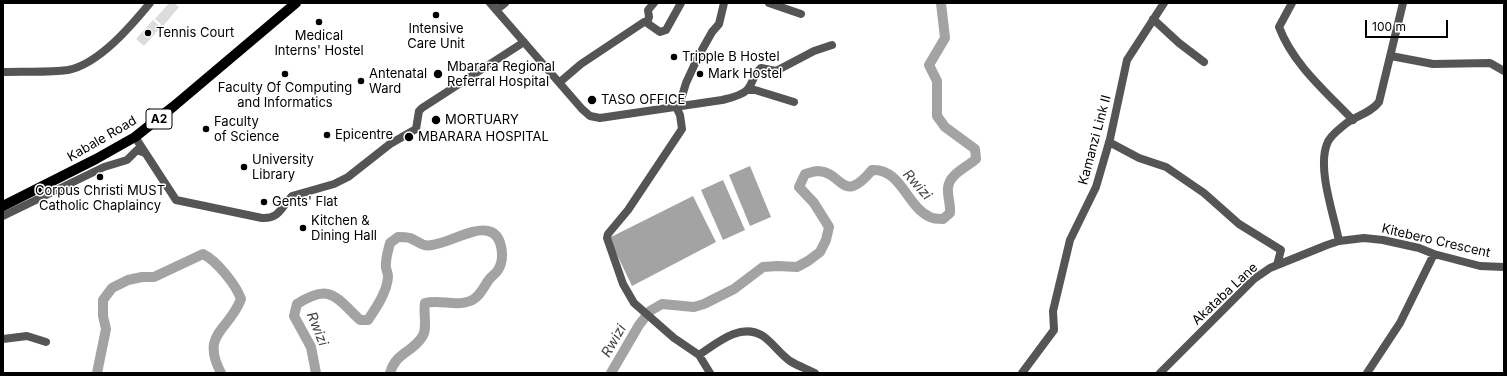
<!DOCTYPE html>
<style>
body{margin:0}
#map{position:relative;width:1507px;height:376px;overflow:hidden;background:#fff;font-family:Inter,sans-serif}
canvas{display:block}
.frame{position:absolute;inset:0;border:4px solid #000;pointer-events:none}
.scale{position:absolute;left:1365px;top:20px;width:83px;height:18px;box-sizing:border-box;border:2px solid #000;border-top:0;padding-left:5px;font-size:12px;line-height:14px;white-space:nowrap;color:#000;-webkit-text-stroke:3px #fff;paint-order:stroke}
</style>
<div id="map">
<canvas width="1507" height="376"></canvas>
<div class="frame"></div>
<div class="scale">100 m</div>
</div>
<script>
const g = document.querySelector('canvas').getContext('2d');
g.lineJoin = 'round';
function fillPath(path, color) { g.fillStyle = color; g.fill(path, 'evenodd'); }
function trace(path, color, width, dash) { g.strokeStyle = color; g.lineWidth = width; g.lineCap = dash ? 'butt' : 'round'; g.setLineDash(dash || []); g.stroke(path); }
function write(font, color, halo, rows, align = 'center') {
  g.font = font + ' Inter,sans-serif'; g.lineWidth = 3; g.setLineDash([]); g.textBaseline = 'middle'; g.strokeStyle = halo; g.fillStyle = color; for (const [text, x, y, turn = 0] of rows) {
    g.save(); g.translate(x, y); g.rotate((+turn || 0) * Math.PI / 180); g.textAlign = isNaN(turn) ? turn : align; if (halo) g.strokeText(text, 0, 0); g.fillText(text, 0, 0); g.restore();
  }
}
const green = new Path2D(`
 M169,3H174L179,7L163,26L155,19Z
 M153,20L161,27L144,46L136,39Z`);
const water = new Path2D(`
 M750,166L771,217L750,226L729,175Z
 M723,180L745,230L723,240L701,190Z
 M693,196L716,242L632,286L609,238Z`);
const river = new Path2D(`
 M97,373L106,329L103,316V300L112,288L128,280L142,277H154L203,254C217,261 236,285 241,299C229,331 200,333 221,373
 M316,373L311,347L294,316L297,304C330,283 335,296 360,320H368C376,308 387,292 388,277C388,274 387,271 386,268C385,260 388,251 390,243L398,237C401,237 406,237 410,238C418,241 422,247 432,245C449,243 473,227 488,231C503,234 505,259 498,270C496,274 491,276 488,281C483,288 479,298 470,301C456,307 440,299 425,303C423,313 428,329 422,337C412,353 396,352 390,373
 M611,373L639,325L650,311L662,304L694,307L704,304L734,289L763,267L778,266L797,267L808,261L820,252L826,240L829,227L814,203L799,187L805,174C809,173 814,171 818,171C843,172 842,206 872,170C901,168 907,207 930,217C934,219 939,219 943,219L950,213C951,205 947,195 948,188C949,174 967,167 976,159L975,149L945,127L937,116V81L929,65L945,38L941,3`);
const minor = new Path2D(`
 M490,3L582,109L590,116L600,118L722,100C730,98 741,96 747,90C753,84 753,74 761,68L776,71L814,51L832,45
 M769,3L801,14
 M1292,3L1279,27C1293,64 1325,91 1353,120
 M496,10L505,3
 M1153,19L1179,43L1204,62
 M647,23L649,17L648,10L654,3
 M1391,56L1433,64L1490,63L1504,71
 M3,72C24,71 47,73 68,70C99,64 131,26 150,3
 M560,82L581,64L644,22L647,23L660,32L666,30L681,3
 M748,90H755L794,102
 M679,106L686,83L698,57L712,32L719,24L724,3
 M676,107L680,115L682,129L628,210L608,234L607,238L623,284L634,303L674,338L699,355L710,373
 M135,137L176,200L262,218C280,219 281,207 292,196L334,184L348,177L390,144L416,129L419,111L422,108L524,42
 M1109,142L1139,158L1166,167L1204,193L1239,224L1281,250L1277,265
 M3,216L104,167L127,160L137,150L145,153
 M1339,241C1334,215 1317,169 1327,144C1329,137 1338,130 1343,126C1354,116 1370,114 1379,102L1403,3
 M3,339L27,336L46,342
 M699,355C717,343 740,322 763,336C773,343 780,354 790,361C798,366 807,369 815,373
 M1022,373L1054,330L1053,311L1070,240L1096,187L1110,139L1127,60L1164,3
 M1160,373L1254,279L1270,268L1327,245L1339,241L1364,238L1383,240L1419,248L1434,254L1480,266L1504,267
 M1367,373L1400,323L1434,254`);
const major = new Path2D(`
 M3,206L96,159L135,137L174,106L296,3`);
const markers = [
 [436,15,4,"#000"],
 [319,22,4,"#000"],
 [148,33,4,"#000"],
 [674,57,4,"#000"],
 [285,74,4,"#000"],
 [438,74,5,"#000"],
 [700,74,4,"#000"],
 [361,81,4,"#000"],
 [592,100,5,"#000"],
 [436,120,5,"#000"],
 [206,129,4,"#000"],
 [327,135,4,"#000"],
 [409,137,5,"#000"],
 [244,167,4,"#000"],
 [100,177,4,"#000"],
 [264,202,4,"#000"],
 [303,228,4,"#000"]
];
const shields = [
 [159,119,26]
];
const shieldNames = [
 ["A2",159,119]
];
const poiNames = [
 ["Intensive",436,29,"center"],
 ["Care Unit",436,44,"center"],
 ["Tennis Court",156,33],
 ["Medical",319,36,"center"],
 ["Interns' Hostel",319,51,"center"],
 ["Tripple B Hostel",682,57],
 ["Mbarara Regional",447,67],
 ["Referral Hospital",447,82],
 ["Antenatal",369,74],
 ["Ward",369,89],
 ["Mark Hostel",708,74],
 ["Faculty Of Computing",285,88,"center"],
 ["and Informatics",285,103,"center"],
 ["TASO OFFICE",601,100],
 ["MORTUARY",445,120],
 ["Faculty",214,122],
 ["of Science",214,137],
 ["Epicentre",335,135],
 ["MBARARA HOSPITAL",418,137],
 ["University",252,160],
 ["Library",252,175],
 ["Corpus Christi MUST",100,191,"center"],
 ["Catholic Chaplaincy",100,206,"center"],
 ["Gents' Flat",272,202],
 ["Kitchen &",311,221],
 ["Dining Hall",311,236]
];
const streetNames = [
 ["Kabale Road",102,139,-30],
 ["Kamanzi Link II",1095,140,-75],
 ["Kitebero Crescent",1436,241,13],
 ["Akataba Lane",1225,294,-43]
];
const waterNames = [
 ["Rwizi",917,185,48],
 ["Rwizi",317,329,68],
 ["Rwizi",614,341,-60]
];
fillPath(green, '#dcdcdc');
fillPath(water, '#a3a3a3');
trace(river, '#a3a3a3', 10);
trace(minor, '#555', 8);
trace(major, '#000', 10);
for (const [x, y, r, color] of markers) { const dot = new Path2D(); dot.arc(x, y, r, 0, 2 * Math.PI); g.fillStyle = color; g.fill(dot); trace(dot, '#fff', 1.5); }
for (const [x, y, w] of shields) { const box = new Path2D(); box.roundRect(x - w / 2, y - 10, w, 20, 3); g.fillStyle = '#fff'; g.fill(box); trace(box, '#000', 1); }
write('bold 12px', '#000', null, shieldNames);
write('13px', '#000', '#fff', poiNames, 'left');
write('13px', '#000', '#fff', streetNames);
write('italic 14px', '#444', '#fff', waterNames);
</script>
